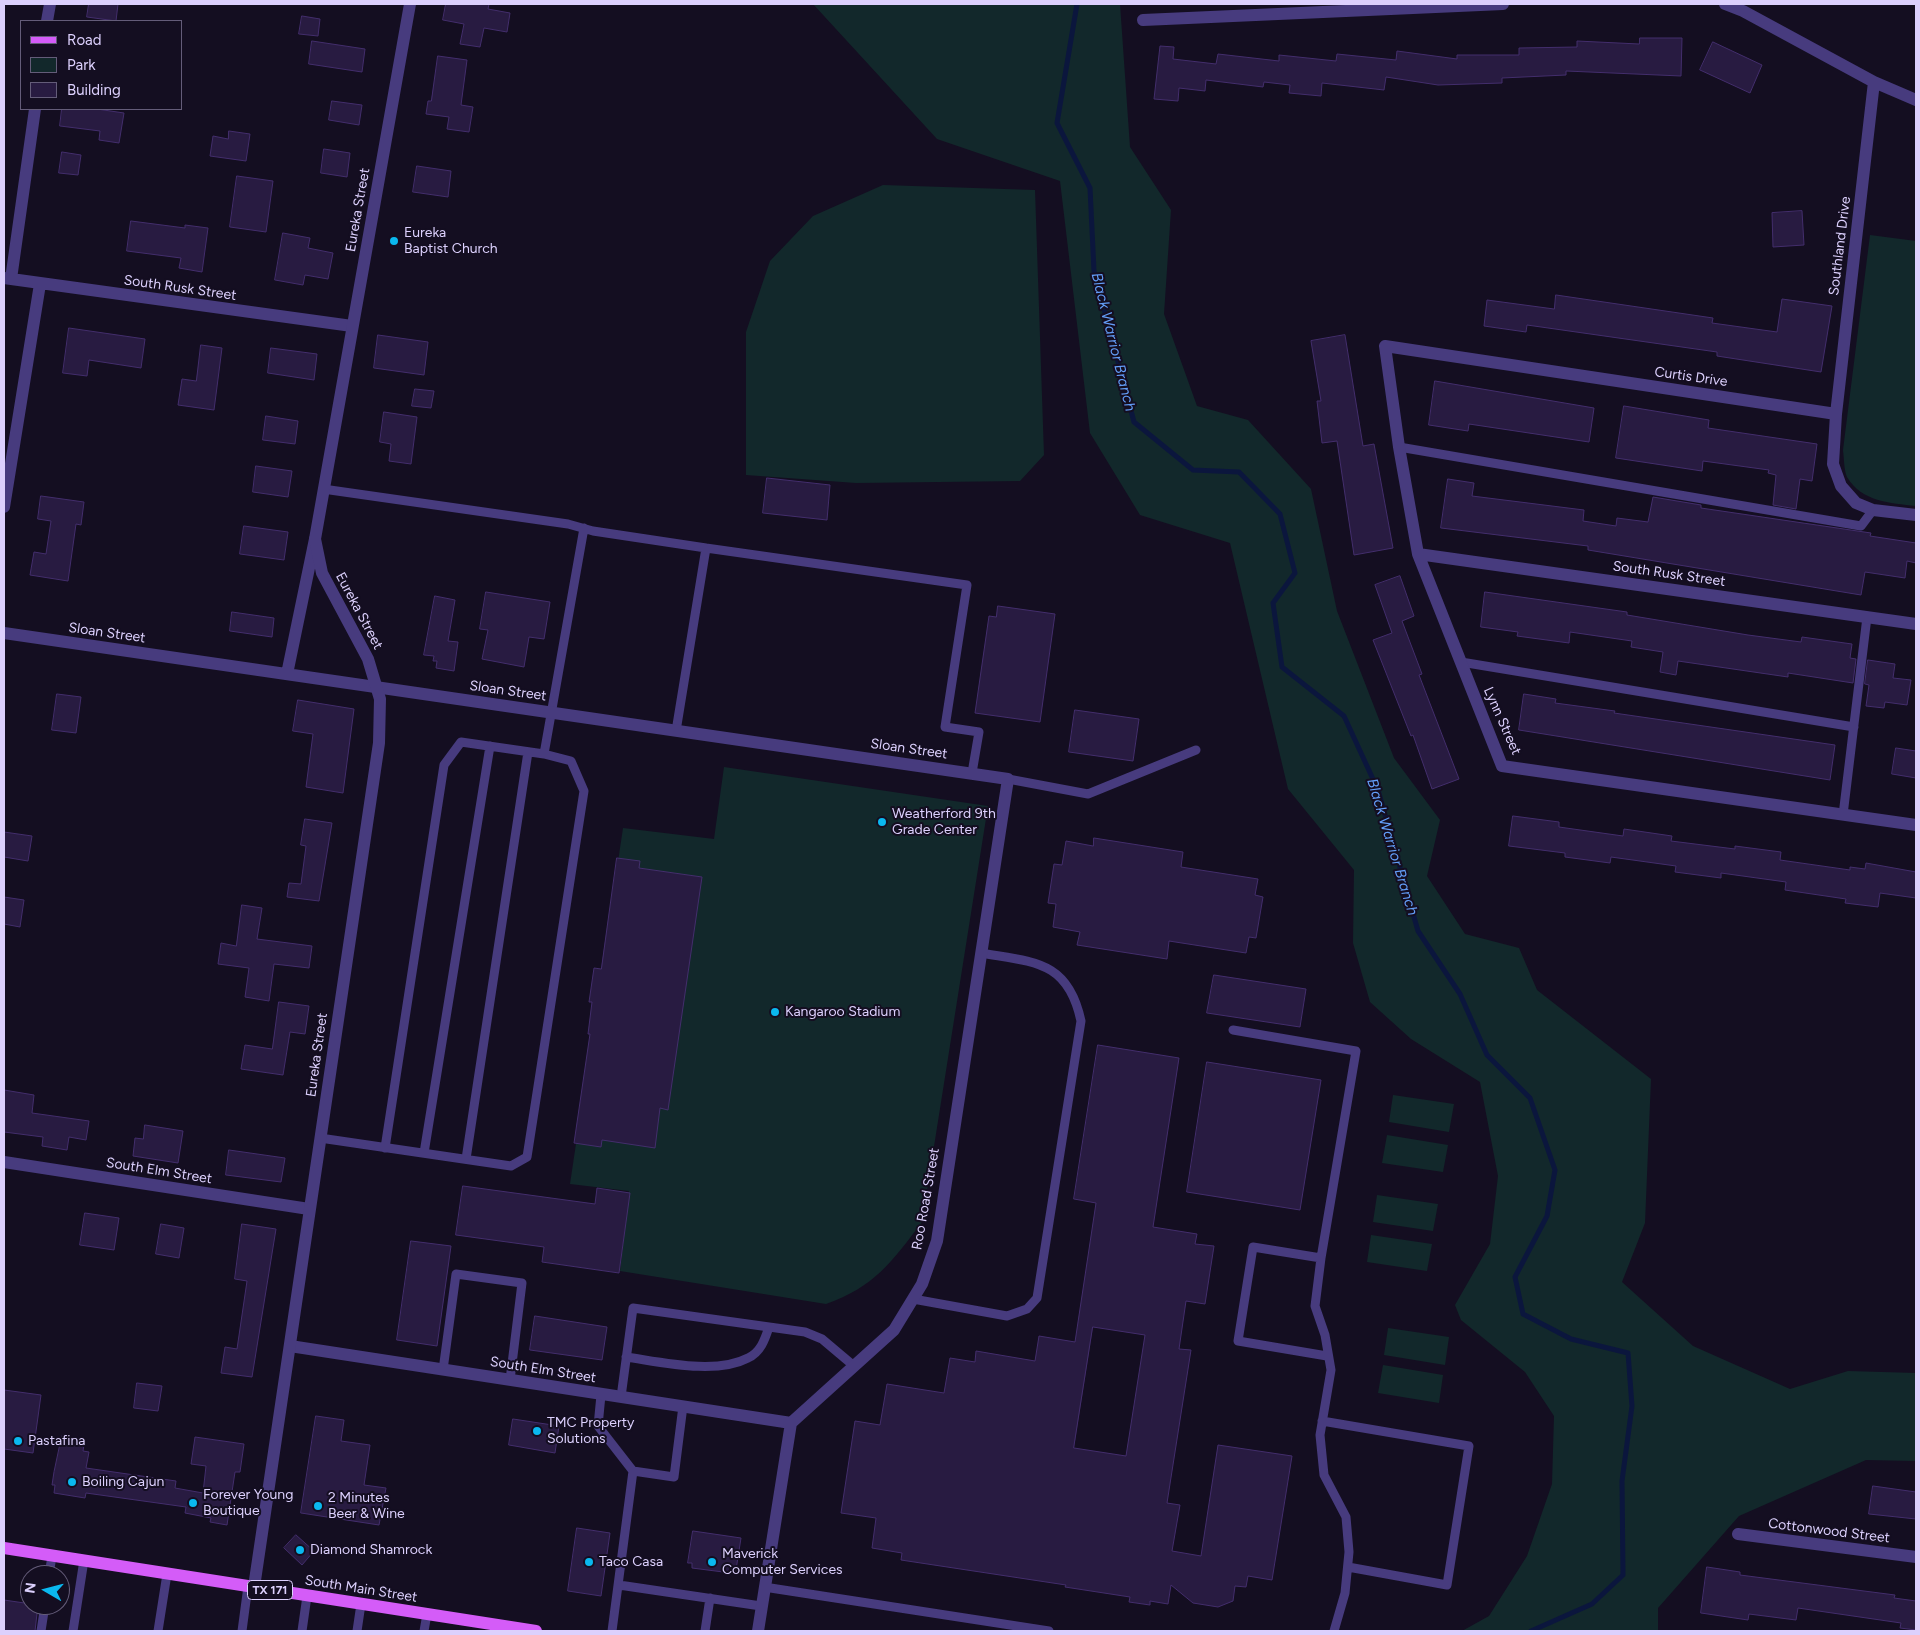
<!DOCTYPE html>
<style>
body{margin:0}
#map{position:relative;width:1920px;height:1635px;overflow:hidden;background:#140e21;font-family:Figtree,sans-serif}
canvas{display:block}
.frame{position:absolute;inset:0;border:5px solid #dcd0fd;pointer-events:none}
.legend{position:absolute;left:20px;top:20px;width:162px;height:90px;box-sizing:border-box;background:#140e21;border:1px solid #645c79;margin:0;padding:6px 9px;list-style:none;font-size:15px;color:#dcd0fd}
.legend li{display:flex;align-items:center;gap:10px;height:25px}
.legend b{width:25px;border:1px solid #645c79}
.north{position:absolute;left:20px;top:1565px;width:50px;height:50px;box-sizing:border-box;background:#140e21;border:1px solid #645c79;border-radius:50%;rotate:278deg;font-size:14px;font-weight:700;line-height:20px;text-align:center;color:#dcd0fd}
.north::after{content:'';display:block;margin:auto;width:18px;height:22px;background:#0ab8ef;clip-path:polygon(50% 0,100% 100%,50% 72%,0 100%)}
</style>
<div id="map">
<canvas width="1920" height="1635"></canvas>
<div class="frame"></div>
<ul class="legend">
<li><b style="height:6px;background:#d45cf8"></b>Road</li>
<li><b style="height:14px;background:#12282b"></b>Park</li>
<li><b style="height:14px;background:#281b41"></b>Building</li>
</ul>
<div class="north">N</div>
</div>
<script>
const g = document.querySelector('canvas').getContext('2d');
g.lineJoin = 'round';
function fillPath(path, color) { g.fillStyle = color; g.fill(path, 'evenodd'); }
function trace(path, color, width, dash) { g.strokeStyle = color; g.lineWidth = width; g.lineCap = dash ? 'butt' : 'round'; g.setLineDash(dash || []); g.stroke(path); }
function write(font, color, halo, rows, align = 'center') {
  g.font = font + ' Figtree,sans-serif'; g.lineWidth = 4; g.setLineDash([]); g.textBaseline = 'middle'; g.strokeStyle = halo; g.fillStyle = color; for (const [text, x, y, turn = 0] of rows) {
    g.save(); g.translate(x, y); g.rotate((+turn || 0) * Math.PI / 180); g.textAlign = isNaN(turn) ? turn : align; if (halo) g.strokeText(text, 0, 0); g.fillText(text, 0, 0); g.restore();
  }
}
const green = new Path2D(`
 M813,4H1120L1130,147L1171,210L1164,314L1197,406L1248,420L1311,489L1337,611L1394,758L1440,820L1427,876L1465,934L1519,948L1537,990L1651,1079L1645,1223L1622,1282L1693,1346L1790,1389L1848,1371L1916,1373V1461L1866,1460L1739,1516L1658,1608V1631H1462L1489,1616L1527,1556L1552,1484L1554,1416L1525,1372L1461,1320L1455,1305L1490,1244L1498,1176L1480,1082L1411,1039L1370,1002L1353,943L1354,870L1288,789L1230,543L1140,515L1090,433L1060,181L937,139Z
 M883,185L1035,190L1044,455L1020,481L856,483L746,475V332L770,261L813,216Z
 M1870,235L1916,241V506C1890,503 1862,502 1847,477C1844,470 1844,458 1843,450Z
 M724,767L988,806L922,1222C892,1262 874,1287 826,1304L620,1271L629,1191L570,1184L623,828L714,839Z
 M1393,1095L1454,1104L1449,1132L1389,1122Z
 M1387,1135L1448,1145L1443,1172L1382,1163Z
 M1377,1195L1438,1204L1433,1231L1373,1222Z
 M1371,1235L1432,1244L1427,1271L1367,1262Z
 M1388,1328L1449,1337L1445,1365L1384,1355Z
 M1383,1365L1443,1375L1439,1403L1378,1393Z`);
const stream = new Path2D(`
 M1077,4L1057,123L1090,188L1094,271L1134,422L1193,470L1239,472L1280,514L1295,573L1273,603L1282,667L1344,716L1378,790L1418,931L1460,994L1487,1055L1530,1098L1555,1170L1547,1216L1515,1277L1523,1314L1571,1339L1628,1353L1632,1406L1622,1481L1623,1575L1592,1604L1531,1631`);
const building = new Path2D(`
 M89,4H118L116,21L87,17Z
 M446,4H489L488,9L510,13L507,32L484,28L480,47L460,44L464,24L443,20Z
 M302,16L320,19L318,36L299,34Z
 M1640,38H1682L1681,76L1566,71V75L1502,78V83L1438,85L1386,77L1384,90L1322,83L1321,96L1289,93L1290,85L1264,82L1263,87L1206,80L1205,91L1179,88L1178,101L1154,99L1160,46L1174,47L1173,59L1216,64L1218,54L1279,61V55L1336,61L1337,54L1396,60L1397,51L1457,59V55H1519V48L1577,47V41L1639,44Z
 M312,41L365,49L362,72L309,64Z
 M1713,42L1762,65L1750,93L1700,70Z
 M438,56L467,60L461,105L473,107L469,132L447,129L449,117L426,114L428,101H431Z
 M332,101L362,105L359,125L329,120Z
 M62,109H97L124,113L119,143L99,140L100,131L60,126Z
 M229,131L250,134L246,161L210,156L213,136L228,139Z
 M324,149L350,153L347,177L321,173Z
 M62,152L81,155L78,175L59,173Z
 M417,166L451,171L448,197L413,192Z
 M237,176L273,181L266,232L230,227Z
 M1802,211L1804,245L1773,247L1772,213Z
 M131,221L185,228V225L208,228L202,272L179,268L181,258L127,251Z
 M283,233L310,238L308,248L333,253L328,279L305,275L303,285L275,280Z
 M1556,295L1713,318L1712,323L1777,332L1782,299L1832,306L1821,372L1717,356V352L1527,325L1526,332L1484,326L1487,300L1554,309Z
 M69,328L145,339L141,368L89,360L87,376L63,373Z
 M378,335L428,342L424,375L374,368Z
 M1345,335L1363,446L1374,444L1393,548L1354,555L1337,441L1322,443L1317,401H1321L1311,341Z
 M201,345L222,348L214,410L178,405L182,379L196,381Z
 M271,348L317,354L314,380L268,373Z
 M1435,381L1594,408L1589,442L1469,424L1468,431L1429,425Z
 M415,389L434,391L431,408L412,406Z
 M1624,406L1709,420L1708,428L1817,444L1812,481L1800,479L1796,509L1773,505L1776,475L1768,473L1769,470L1703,461L1702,471L1616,458Z
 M384,412L417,417L411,464L389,461L391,444L380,442Z
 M266,416L298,421L295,444L263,440Z
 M256,466L292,471L288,497L253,492Z
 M767,478L830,485L827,520L763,513Z
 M1448,479L1474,483L1472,496L1584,510L1583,521L1616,526L1617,518L1648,522L1653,497L1701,505V508L1871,533L1870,536L1916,543V563L1907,561L1905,578L1865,572L1861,595L1588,550V546L1441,528Z
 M41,496L84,502L81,525L76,524L68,581L30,575L34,552L46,554L51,521L38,519Z
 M244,526L288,532L284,560L240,554Z
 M1400,576L1414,616L1402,621L1422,674L1419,675L1459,779L1432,789L1413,735L1411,736L1373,640L1392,633L1375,585Z
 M486,592L550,602L544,639L529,637L524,667L482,659L488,630L480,629Z
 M1485,592L1627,612V615L1748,635L1801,642L1802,637L1852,644L1850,658L1856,659L1853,683L1788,673V677L1678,661L1676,675L1660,672L1663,652L1631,647L1632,641L1570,632L1569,643L1517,636L1518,632L1481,627Z
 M435,596L455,600L448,641L458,642L454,671L436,668L437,661H433L434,656L424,655Z
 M998,606L1055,614L1040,722L975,713L989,616L996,617Z
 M232,612L274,618L272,637L230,631Z
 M1868,660L1895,664L1893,678L1911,680L1907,705L1885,702L1884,708L1866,706L1869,685L1865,684Z
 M57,694L81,697L76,733L52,730Z
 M1524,694L1556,699L1555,703L1615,711L1614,713L1835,745L1830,780L1519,730Z
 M298,700L354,709L343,793L306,787L313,734L293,731Z
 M1075,710L1139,719L1133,761L1069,752Z
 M1896,748L1916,751V778L1892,774Z
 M1513,816L1559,822V827L1623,836L1624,829L1672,836L1671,841L1735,849V846L1781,852L1780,860L1850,870V867L1865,869L1866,863L1916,872V898L1880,893L1878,907L1845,903L1846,899L1785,890L1786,882L1721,873V878L1675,872L1676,866L1611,857L1610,863L1565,857V853L1509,846Z
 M305,819L332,823L319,901L287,897L289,883L301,884L306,846L301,845Z
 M4,832L32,836L28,861L4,857Z
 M1094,838L1183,852L1181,867L1258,879L1255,895L1263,897L1256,938L1249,937L1246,953L1169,941L1167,959L1077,945L1080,932L1053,927L1056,904L1048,903L1054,864L1062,865L1066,841L1093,846Z
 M617,858L640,861L639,868L702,877L668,1110L660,1108L655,1148L602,1140L601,1147L574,1143L590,1034H588L592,1002H589L594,968L601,969Z
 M4,897L24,900L20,927L4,924Z
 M242,905L262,908L257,939L312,946L309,968L274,964L269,1001L245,997L249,968L218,964L221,943L236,946Z
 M1214,975L1306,989L1300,1027L1207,1013Z
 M279,1002L309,1006L305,1034L290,1032L283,1075L241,1069L245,1045L272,1049Z
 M1098,1045L1179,1058L1153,1227L1197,1234L1195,1244L1214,1246L1205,1304L1186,1301L1179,1349L1191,1350L1167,1503L1180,1505L1172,1551L1201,1556L1218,1445L1292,1456L1272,1580L1248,1576L1246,1587L1235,1586L1233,1601L1218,1607L1193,1603L1171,1585L1168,1604L1150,1601V1605L1129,1602L1130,1597L1065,1587L1066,1585L901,1560L902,1553L872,1548L876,1518L841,1513L855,1421L880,1425L887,1384L944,1393L950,1358L975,1362L976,1351L1035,1361L1039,1336L1075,1342L1096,1203L1074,1199ZM1093,1327L1145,1335L1126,1456L1074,1448Z
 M1207,1062L1321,1080L1300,1210L1187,1192Z
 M4,1090L34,1095L32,1113L89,1121L86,1140L69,1137L67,1150L42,1146L43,1137L4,1132Z
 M145,1125L183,1131L178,1163L133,1156L135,1138L143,1139Z
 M229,1150L285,1158L281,1182L226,1175Z
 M463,1186L595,1204L597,1188L630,1193L619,1273L542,1262L544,1247L456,1235Z
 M85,1213L119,1218L114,1250L80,1245Z
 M161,1224L184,1228L179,1258L156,1254Z
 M242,1224L276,1229L252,1377L221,1373L225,1347L237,1349L247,1281L235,1279Z
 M411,1241L451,1246L437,1346L397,1340Z
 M535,1316L607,1327L602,1360L530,1350Z
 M137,1383L162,1386L158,1411L134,1408Z
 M4,1390L41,1395L33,1453L4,1449Z
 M316,1416L344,1420L341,1441L370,1445L364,1485L386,1488L379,1525L301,1513Z
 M513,1419L559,1426L555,1453L509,1445Z
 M62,1436L85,1439L83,1451L89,1452L86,1468L176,1481L175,1488L203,1493L206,1466L191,1464L195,1437L244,1444L240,1472H235L227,1525L210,1522L211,1518L185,1513L186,1507L86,1493L85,1498L54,1493L55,1485H52L54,1472Z
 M1873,1486L1916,1492V1519L1869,1514Z
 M577,1528L610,1533L601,1596L568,1591Z
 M693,1531L741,1538L736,1570L731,1569V1573L692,1568V1563H688Z
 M296,1535L314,1551L302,1565L284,1548Z
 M1707,1567L1740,1572V1575L1895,1595L1894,1598L1916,1601V1630L1900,1628L1901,1623L1798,1608L1796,1620L1749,1614L1748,1620L1701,1613Z
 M4,1600L38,1605L35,1631H4Z`);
const service = new Path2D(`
 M1399,447L1861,526L1873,510
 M323,489L568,524L593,531L706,548L676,731
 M706,548L967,585L945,727L979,732L972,773
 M1461,662L1854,727
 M1008,779L1088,794L1196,750
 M1843,815L1867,617
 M1233,1030L1356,1051L1321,1258L1315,1306L1325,1335L1331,1370L1320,1435L1324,1475L1346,1517L1349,1552L1345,1593L1334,1631
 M320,1138L511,1166L527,1157L584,791L571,761L544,754L584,528
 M385,1148L444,765L461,742L544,754
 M424,1153L490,746
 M466,1159L528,752
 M1321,1258L1253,1247L1238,1341L1327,1356
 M913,1299L1007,1316L1027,1309L1037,1298L1081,1021C1068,960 1033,962 981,953
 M626,1357C661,1362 716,1375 748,1358C761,1352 765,1339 769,1327
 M443,1370L456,1274L522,1283L510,1380
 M601,1395L598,1426L633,1471L612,1631
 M621,1397L633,1308L805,1332L822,1339L854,1366
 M1322,1421L1469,1446L1447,1585L1348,1567
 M633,1471L674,1477L683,1406
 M49,1575L52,1556
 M619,1585L761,1606
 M764,1587L1049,1631
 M41,1631L45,1605
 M73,1631L84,1560
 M158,1631L167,1574
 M242,1631L248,1586
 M302,1631L307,1596
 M357,1631L361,1604
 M424,1631L427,1614
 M705,1631L710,1598`);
const minor = new Path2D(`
 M1725,4L1743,11L1874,82L1916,100
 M1143,20L1503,4
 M47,21L50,4
 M1874,82L1836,414L1833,464L1841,486L1856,503L1873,510L1916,515
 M4,278L352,326
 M11,279L35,109
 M1836,414L1385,346L1399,447L1418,554L1502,766L1916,825
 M4,507L40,284
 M1418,554L1916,624
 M4,633L1008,779L937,1241L922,1284L894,1330L791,1423L758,1631
 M287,674L315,539
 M4,1162L309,1209
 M290,1346L791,1423
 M1738,1534L1916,1557`);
const tertiary = new Path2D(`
 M254,1587L379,743L380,699L368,659L322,573L315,539L410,4`);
const primary = new Path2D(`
 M4,1548L536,1631`);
const markers = [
 [394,241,5,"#0ab8ef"],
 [882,822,5,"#0ab8ef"],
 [775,1012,5,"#0ab8ef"],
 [537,1431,5,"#0ab8ef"],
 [18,1441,5,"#0ab8ef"],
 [72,1482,5,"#0ab8ef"],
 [193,1503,5,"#0ab8ef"],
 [318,1506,5,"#0ab8ef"],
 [300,1550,5,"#0ab8ef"],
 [589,1562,5,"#0ab8ef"],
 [712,1562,5,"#0ab8ef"]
];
const shields = [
 [270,1590,45]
];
const shieldNames = [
 ["TX 171",270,1590]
];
const streetNames = [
 ["Eureka Street",358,210,-80],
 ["Southland Drive",1840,246,-83],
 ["South Rusk Street",180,288,8],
 ["Curtis Drive",1691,377,8],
 ["South Rusk Street",1669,574,8],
 ["Eureka Street",359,611,62],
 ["Sloan Street",107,633,8],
 ["Sloan Street",508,691,8],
 ["Lynn Street",1502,721,66],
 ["Sloan Street",909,749,8],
 ["Eureka Street",317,1055,-82],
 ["South Elm Street",159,1171,9],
 ["Roo Road Street",926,1199,-80],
 ["South Elm Street",543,1370,9],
 ["Cottonwood Street",1829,1531,7],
 ["South Main Street",361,1589,9]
];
const poiNames = [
 ["Eureka",404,233],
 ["Baptist Church",404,249],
 ["Weatherford 9th",892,814],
 ["Grade Center",892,830],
 ["Kangaroo Stadium",785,1012],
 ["TMC Property",547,1423],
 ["Solutions",547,1439],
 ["Pastafina",28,1441],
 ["Boiling Cajun",82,1482],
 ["Forever Young",203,1495],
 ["Boutique",203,1511],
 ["2 Minutes",328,1498],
 ["Beer & Wine",328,1514],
 ["Diamond Shamrock",310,1550],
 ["Maverick",722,1554],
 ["Computer Services",722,1570],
 ["Taco Casa",599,1562]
];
const waterNames = [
 ["Black Warrior Branch",1113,342,76],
 ["Black Warrior Branch",1392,847,73]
];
fillPath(green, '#12282b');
trace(stream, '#0b163d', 5);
fillPath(building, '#281b41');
trace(building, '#432e6c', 1);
trace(service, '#473b7e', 9);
trace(minor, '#473b7e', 12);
trace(tertiary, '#473b7e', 12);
trace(primary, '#d45cf8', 12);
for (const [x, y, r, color] of markers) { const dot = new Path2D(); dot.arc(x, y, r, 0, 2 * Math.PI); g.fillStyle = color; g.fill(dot); trace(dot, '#140e21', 2); }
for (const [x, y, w] of shields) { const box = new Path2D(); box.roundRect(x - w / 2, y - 9.5, w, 19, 4); g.fillStyle = '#140e21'; g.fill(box); trace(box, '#dcd0fd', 1); }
write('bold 12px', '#dcd0fd', null, shieldNames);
write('14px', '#dcd0fd', '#140e21', streetNames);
write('14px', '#dcd0fd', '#140e21', poiNames, 'left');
write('italic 15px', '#639ef8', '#140e21', waterNames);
</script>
